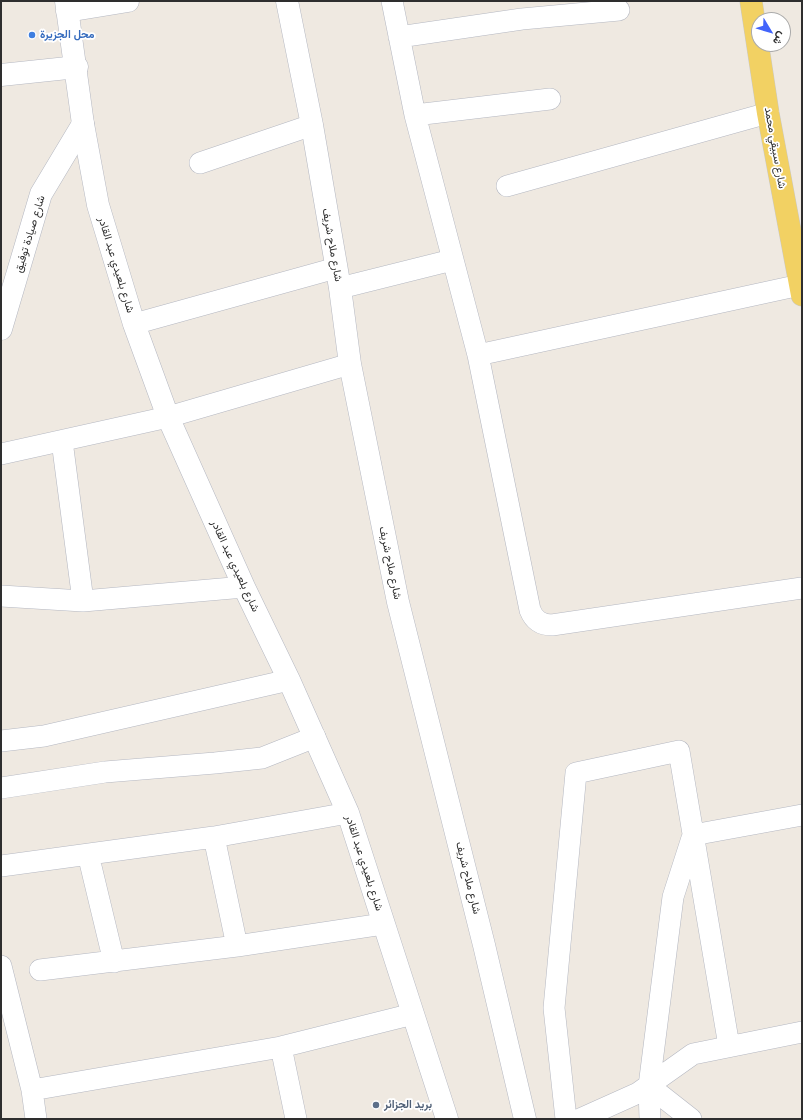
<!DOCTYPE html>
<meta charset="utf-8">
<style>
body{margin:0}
#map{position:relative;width:803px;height:1120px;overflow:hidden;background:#efe9e1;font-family:"Open Sans",Vazirmatn,sans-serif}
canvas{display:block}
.frame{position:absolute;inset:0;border:2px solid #2e2e2e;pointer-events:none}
.north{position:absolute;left:751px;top:12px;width:40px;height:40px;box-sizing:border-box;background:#fff;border:1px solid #ababab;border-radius:50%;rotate:128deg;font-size:11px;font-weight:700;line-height:16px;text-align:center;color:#2e2e2e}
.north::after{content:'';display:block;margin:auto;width:14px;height:18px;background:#4264fb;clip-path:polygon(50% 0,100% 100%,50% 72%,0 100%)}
</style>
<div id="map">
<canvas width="803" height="1120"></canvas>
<div class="frame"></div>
<div class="north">ش</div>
</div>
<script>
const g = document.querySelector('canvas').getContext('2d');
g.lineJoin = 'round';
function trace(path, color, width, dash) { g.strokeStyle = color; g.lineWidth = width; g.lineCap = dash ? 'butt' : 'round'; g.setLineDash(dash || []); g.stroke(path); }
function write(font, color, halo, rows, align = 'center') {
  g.font = font + ' "Open Sans",Vazirmatn,sans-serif'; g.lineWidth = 3.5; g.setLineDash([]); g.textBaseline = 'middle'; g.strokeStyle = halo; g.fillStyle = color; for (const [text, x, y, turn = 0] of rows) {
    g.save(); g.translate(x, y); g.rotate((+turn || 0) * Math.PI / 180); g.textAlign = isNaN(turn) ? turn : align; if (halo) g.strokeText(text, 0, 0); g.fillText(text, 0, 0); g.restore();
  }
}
const minor = new Path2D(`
 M392,1L415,115L478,355L530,610C534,620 541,625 552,625L802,588
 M399,37L522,19L619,10
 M415,115L550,99
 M200,163L312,125
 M507,186L768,113
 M340,288L452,260
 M134,324L336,268
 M478,355L800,285
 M62,441L83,601
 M1,454L168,417L350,364
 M1,596L83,601L244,587
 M1,741L44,736L289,680
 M1,788L105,772L215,763L262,758L315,737
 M693,835L802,815
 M214,837L237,946
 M88,854L114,962
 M1,866L214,837L348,813
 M1,966L32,1090L36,1119
 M40,970L237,946L383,924
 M281,1047L413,1014
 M649,1086L691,1119
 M32,1090L281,1047L296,1119
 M566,1119L554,1008L576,773L679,751L729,1046
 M580,1119L638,1093L693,1054L802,1032
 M650,1119L649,1086L673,897L692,838`);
const tertiary = new Path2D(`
 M287,1L312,125L340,288L350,364L398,602L484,945L525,1119
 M1,75L77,67
 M1,329L41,194L83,124`);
const secondary = new Path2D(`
 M66,1L83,124L98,205L134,324L168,417L244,587L289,680L348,813L447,1119
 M67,11L128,1`);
const primary = new Path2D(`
 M751,1L768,113L802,295`);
const markers = [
 [32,35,4,"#3f7fe0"],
 [376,1105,4,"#5c6f8a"]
];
const shopNames = [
 ["محل الجزيرة",40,35]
];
const streetNames = [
 ["شارع سبيقي محمد",775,148,80],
 ["شارع صيادة توفيق",30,234,-73],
 ["شارع ملاح شريف",332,245,80],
 ["شارع بلعيدي عبد القادر",116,265,73],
 ["شارع ملاح شريف",390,563,78],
 ["شارع بلعيدي عبد القادر",235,566,65],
 ["شارع بلعيدي عبد القادر",364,863,72],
 ["شارع ملاح شريف",468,878,76]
];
const serviceNames = [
 ["بريد الجزائر",384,1105]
];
trace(minor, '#b4b7c1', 22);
trace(tertiary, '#b4b7c1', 23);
trace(secondary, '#b4b7c1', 23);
trace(primary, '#c9c9c9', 23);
trace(minor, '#fff', 21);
trace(tertiary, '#fff', 22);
trace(secondary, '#fff', 22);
trace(primary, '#f2d163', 22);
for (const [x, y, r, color] of markers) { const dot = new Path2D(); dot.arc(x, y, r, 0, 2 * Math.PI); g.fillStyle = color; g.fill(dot); trace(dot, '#fff', 1.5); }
write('bold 11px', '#366cbe', '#fff', shopNames, 'left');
write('11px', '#2e2e2e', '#fff', streetNames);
write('bold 11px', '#4e5e75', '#fff', serviceNames, 'left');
</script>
